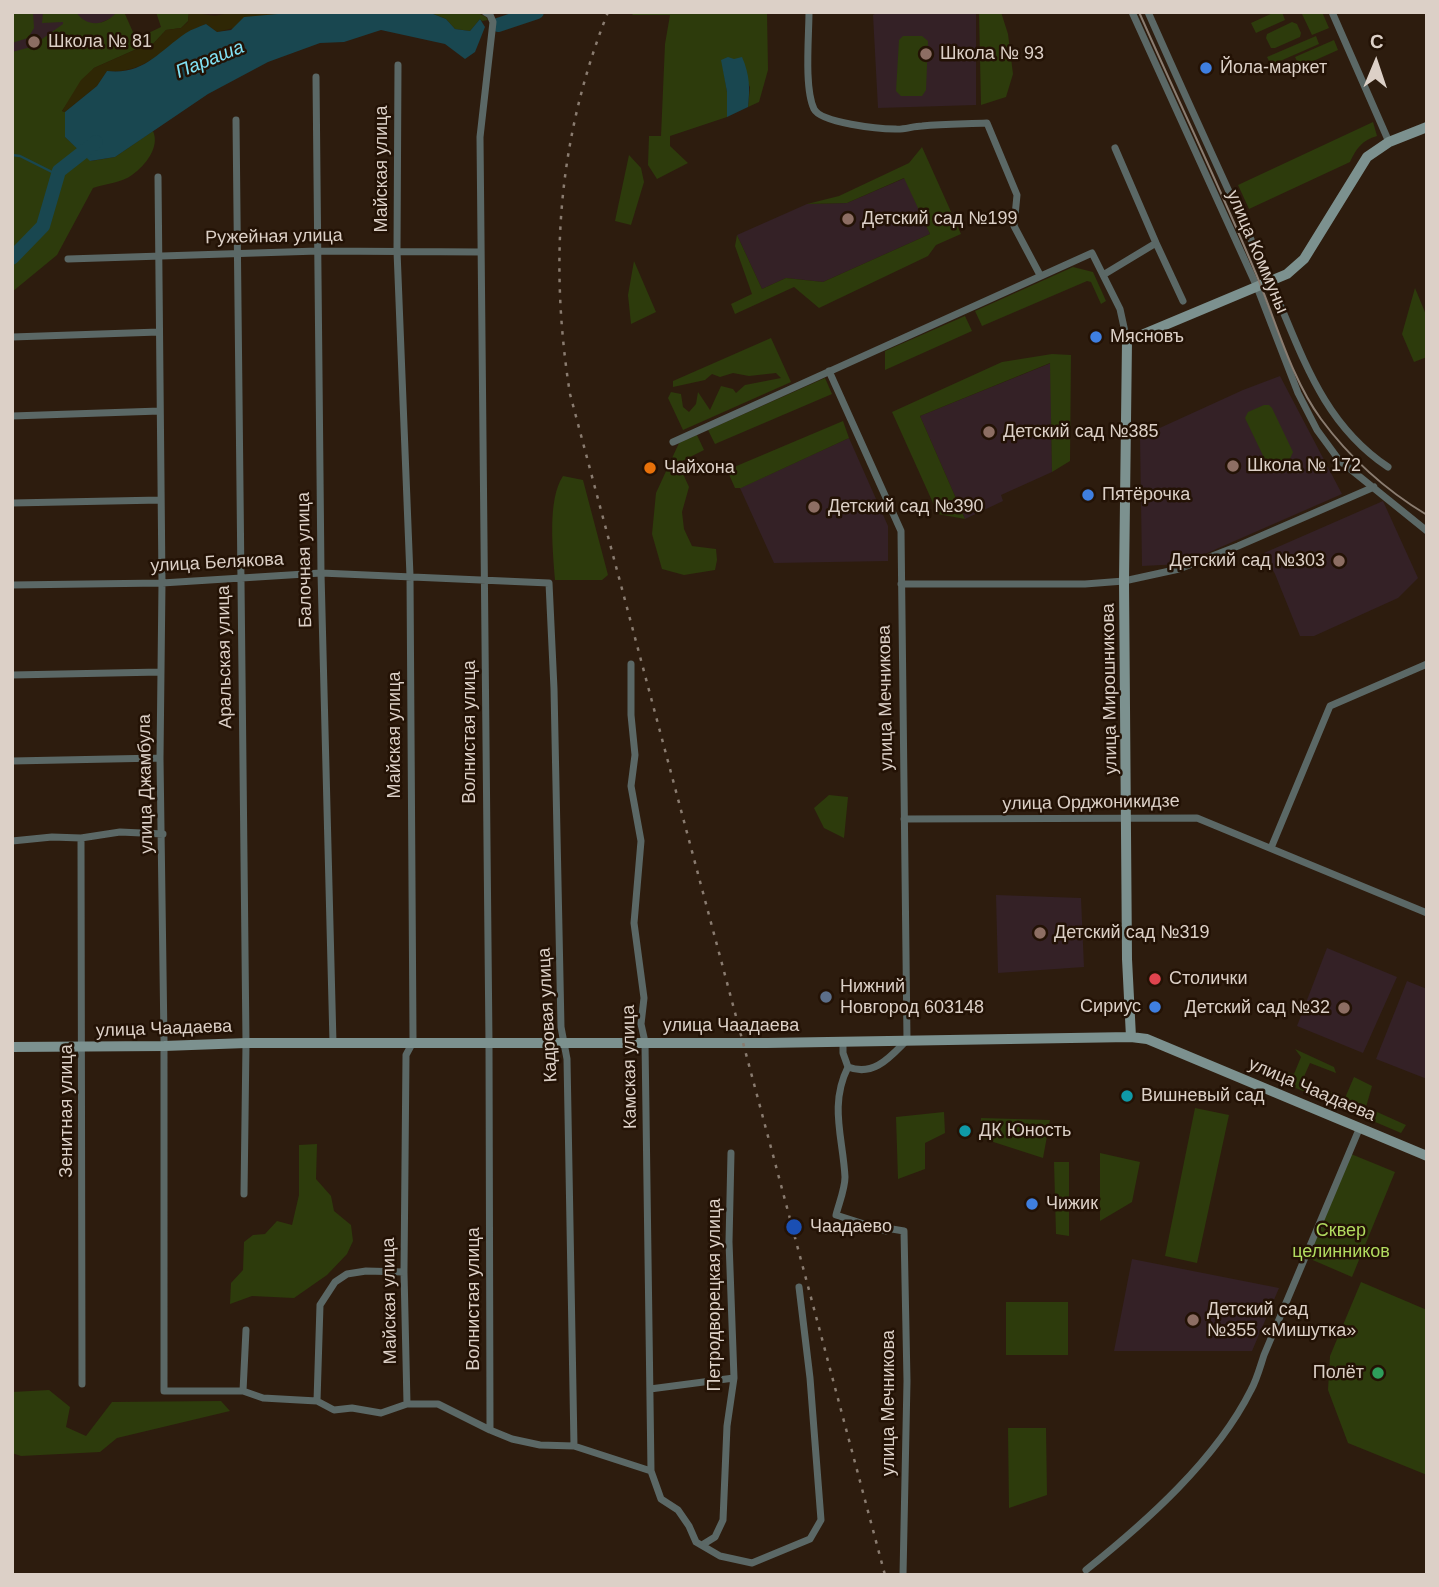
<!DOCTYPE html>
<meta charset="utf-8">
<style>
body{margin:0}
#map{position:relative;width:1439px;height:1587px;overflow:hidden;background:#2d1c0e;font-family:Helvetica,sans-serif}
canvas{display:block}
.frame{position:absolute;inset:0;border:14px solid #dcd0c7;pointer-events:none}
.north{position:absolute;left:1341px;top:28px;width:70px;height:70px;-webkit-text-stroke:5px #231205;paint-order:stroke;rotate:2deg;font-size:19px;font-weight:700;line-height:28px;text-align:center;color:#dcd0c7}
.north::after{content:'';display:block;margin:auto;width:24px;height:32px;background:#dcd0c7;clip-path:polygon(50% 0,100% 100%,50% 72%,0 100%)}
</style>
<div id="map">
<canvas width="1439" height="1587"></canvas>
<div class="frame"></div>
<div class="north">С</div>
</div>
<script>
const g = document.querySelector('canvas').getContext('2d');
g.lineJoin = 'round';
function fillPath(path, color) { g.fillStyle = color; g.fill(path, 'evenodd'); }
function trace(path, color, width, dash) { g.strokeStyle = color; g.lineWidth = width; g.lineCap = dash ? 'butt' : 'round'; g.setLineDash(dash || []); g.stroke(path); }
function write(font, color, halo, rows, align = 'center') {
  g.font = font + ' Helvetica,sans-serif'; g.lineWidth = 5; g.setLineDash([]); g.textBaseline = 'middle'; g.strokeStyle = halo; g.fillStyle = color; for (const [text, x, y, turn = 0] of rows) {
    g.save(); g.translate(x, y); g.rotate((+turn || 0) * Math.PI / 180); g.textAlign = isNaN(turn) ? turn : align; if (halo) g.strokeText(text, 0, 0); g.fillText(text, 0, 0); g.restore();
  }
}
const education = new Path2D(`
 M12,12H126L12,60Z
 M878,12H976V105L878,108L873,15Z
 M905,178L930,234L823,282L786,278L762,289L737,235L807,204L847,203Z
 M1051,363L1052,472L1001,495L1003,501L965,519L920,416Z
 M1280,376L1342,494L1182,564L1142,566L1140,437L1243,390Z
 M849,438L888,526V561L774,563L740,488Z
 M1383,501L1418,578L1398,598L1314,636H1300L1275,574L1264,553Z
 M996,895L1081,898L1084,967L998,973Z
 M1327,948L1397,977L1363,1053L1297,1026Z
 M1407,981L1427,989V1079L1376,1059Z
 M1132,1259L1279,1288L1252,1351H1114Z`);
const green = new Path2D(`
 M12,12H33L34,28L28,38L12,43Z
 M43,12H76C87,28 105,26 117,12H126L125,14L136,39L161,27L156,12H189L188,21L181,28L166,30L152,45L139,48L94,68L62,111L65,112V137L91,161L115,157L153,131C160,147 146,165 132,175C123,182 105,184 93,188L57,255L12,292V52L31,47L63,24V22L42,23Z
 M428,12H476L486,17L488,20L482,21L480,19L470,31L455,29L446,19Z
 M630,12H767L768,70L759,102L748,107L750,87L734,59L722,60L727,92V117L670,136V146L688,163L657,179L648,165L649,136H661L665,44L670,15H633Z
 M979,12H1001L1008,34L1013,74L1006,97L981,105Z
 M1275,12H1282L1285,20L1256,33L1251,23Z
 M1307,12H1322L1329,28L1312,35L1302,14Z
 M1292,22L1297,24L1301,33L1300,37L1275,48H1271L1266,38L1267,34Z
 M903,36H922L928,41L926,90L922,96H901L896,91L899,40Z
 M1316,36L1319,44L1271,65L1267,57Z
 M1334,40L1338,50L1300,67L1295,57Z
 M1373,122L1377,136C1362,140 1356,149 1350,162L1249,209L1238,185Z
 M922,147L961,234L936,245L928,256L819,308L794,287L735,314L731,304L752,294L735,246L737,235L762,289L786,278L823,282L930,234L904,178L847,203L807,204L839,196L909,163Z
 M629,155L641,168L644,182L631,225L615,221Z
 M634,261L656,312L631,324L628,295Z
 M1073,267L1093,272L1106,301L1101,304L1091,282L1087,281L982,326L975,311Z
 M1415,288L1427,317V357L1414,362L1402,334Z
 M965,316L972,331L885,370V351Z
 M771,338L791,382L683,430L668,398L671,392L681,394L683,407L689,412L696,404L698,392L710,410L721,386L733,389L736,393L745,385L781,378L776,373L749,376L733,373L720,377L712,374L705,380L673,387V381Z
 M1052,354L1071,355L1070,461L1052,472L1050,363L920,416L965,519L938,514L892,412L1002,362Z
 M825,378L832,394L715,444L708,430Z
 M1264,405H1269L1272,408L1293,452L1289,461L1274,468L1267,464L1245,418L1248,412Z
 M843,421L849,438L741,488H735L727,470Z
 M697,435L704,450L678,463L689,487L682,512L684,529L692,546L716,549L717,560L715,570L684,575L662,569L652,534L656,493L679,443Z
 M563,476L583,480L608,575L602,580H555C553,551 547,500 563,476Z
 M829,795L848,797L844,838L824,828L814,808Z
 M1295,1049L1334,1067L1336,1073L1310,1063L1302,1081L1345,1098L1354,1077L1372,1086L1366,1107L1406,1125L1401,1133L1277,1080L1282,1071L1294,1074L1301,1057Z
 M1195,1108L1229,1115L1197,1263L1165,1256Z
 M944,1112L945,1133L925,1143V1169L898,1179L896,1117Z
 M981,1118L1050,1120L1043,1158L981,1138Z
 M317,1144L316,1179L331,1196L334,1211L351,1225L353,1241L347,1254L327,1275L294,1298L252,1296L230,1304L231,1283L243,1270L244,1242L253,1235L265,1234L277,1221L292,1225L299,1195V1145Z
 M1100,1153L1140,1162L1132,1202L1100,1221Z
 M1351,1154L1395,1172L1352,1277L1308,1258Z
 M1054,1162H1069V1236L1056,1234Z
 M1361,1282L1427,1310V1475L1348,1443L1328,1390L1330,1356Z
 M1006,1302H1068V1355H1006Z
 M49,1390L70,1407L66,1427L86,1436L112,1402L221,1401L230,1411L117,1438L100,1452L21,1456L12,1453V1392Z
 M1008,1428H1046L1047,1495L1009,1508Z`);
const sand = new Path2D(`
 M189,12L215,16L232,12H300L217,32L206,24C170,39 150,75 107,71L97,86L65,112L62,111L81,80L94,68L139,48L152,45L166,30L181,28L188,22Z`);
const water = new Path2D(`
 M300,12H428L446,19L455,29L470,31L480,19L485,27L475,52L465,59L445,44L381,30L344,42L320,43L268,62L208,94L115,157L90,161L65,137V112L97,86L107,71C144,75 158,52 186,33C192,29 199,27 206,24L217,32L231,30L244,17Z
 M728,57L734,59L742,57C750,75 750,89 748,107L727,117V92L721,60Z`);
const stream = new Path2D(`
 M12,155L20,156L58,175`);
const river = new Path2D(`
 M498,25L537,12
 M12,258L43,226L59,171L96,142`);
const street = new Path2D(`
 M485,12L490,15L493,22L480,137L489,1043L490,1430
 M809,12C809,36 804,88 814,109C821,123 879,129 895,129C904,130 913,126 922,126C943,124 965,124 987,123L1017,195L1014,226L1040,275
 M1132,12L1257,287L1298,393L1317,430L1339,460L1427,531
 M1148,12C1186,98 1225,183 1264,268C1299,342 1316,419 1388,467
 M1332,12L1389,142
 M398,65L397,251L410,576L413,1037V1042L406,1055L404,1272L407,1404
 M316,77L321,573L333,1043
 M236,120L246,1043L244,1194
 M1115,148L1156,243L1183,301
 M158,177L162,583L160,758L164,1040V1391H243L263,1398L317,1401L334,1410L352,1408L381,1413L407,1404H438L490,1430L512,1439L540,1445L574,1446L651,1471
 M68,259L318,251L481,252
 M1103,275L1156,243
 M12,337L159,332
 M829,371L901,531L907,1040C890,1057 874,1077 848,1067L843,1053V1041
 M12,416L160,411
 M673,442L1092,253L1120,309L1127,341
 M12,503L161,500
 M901,584H1085L1124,581L1179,569L1238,546L1374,487
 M12,585L162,583L321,573L549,583L554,689L561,1027L567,1059L574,1446
 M631,664V715L635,755L631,786L641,841L634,923L644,998L641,1024L645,1042L651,1471L661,1499L678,1510L689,1526L696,1542L720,1556L752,1563L810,1539L821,1520L810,1378L799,1287
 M12,675L161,672
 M12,761L160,758
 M904,819L1197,818L1427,913
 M81,838L82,1384
 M12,841L52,837L81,838L120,832L163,834
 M1271,848L1330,706L1427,664
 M848,1067C829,1105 843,1138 845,1177C845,1189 839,1203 836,1215L886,1231L892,1229L904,1231L907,1381L903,1575
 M650,1389L734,1378
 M243,1391L246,1330
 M317,1401L320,1305L335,1282L347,1274L366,1271L404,1272
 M702,1545L715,1537L723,1520L727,1426L734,1378L729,1242L731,1153
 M1086,1570C1146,1522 1216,1460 1251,1390C1257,1379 1260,1367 1264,1355L1360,1127`);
const secondary = new Path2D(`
 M1131,1037L1127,959L1124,581L1127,341L1287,274L1304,259L1367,157L1389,142L1427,127
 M12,1047L164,1046L246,1043H767L1131,1037L1147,1039L1427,1156`);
const tram = new Path2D(`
 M1139,12C1177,98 1218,183 1254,269C1275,317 1290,377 1321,419C1349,457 1387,491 1427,515`);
const rail = new Path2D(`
 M608,12C558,138 549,261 570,394L885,1575`);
const markers = [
 [34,42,7,"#8d6e63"],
 [926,54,7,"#8d6e63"],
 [1206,68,7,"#3f7fe0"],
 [848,219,7,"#8d6e63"],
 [1096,337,7,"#3f7fe0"],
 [989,432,7,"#8d6e63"],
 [1233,466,7,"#8d6e63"],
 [650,468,7,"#e8710a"],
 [1088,495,7,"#3f7fe0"],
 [814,507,7,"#8d6e63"],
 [1339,561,7,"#8d6e63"],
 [1040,933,7,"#8d6e63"],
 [1155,979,7,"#e0444e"],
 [826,997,7,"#5c6f8a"],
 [1155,1007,7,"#3f7fe0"],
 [1344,1008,7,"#8d6e63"],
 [1127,1096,7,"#0f9aa8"],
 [965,1131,7,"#0f9aa8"],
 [1032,1204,7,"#3f7fe0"],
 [794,1227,9,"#1a4fb4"],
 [1193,1320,7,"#8d6e63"],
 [1378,1373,7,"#2e9e5b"]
];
const poiNames = [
 ["Школа № 81",48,42],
 ["Школа № 93",940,54],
 ["Йола-маркет",1220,68],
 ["Детский сад №199",862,219],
 ["Мясновъ",1110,337],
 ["Детский сад №385",1003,432],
 ["Школа № 172",1247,466],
 ["Чайхона",664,468],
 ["Пятёрочка",1102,495],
 ["Детский сад №390",828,507],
 ["Детский сад №303",1325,561,"right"],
 ["Детский сад №319",1054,933],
 ["Столички",1169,979],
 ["Нижний",840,987],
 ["Новгород 603148",840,1008],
 ["Сириус",1141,1007,"right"],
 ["Детский сад №32",1330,1008,"right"],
 ["Вишневый сад",1141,1096],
 ["ДК Юность",979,1131],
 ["Чижик",1046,1204],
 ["Чаадаево",810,1227],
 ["Детский сад",1207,1310],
 ["№355 «Мишутка»",1207,1331],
 ["Полёт",1364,1373,"right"]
];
const streetNames = [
 ["Майская улица",382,169,-90],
 ["Ружейная улица",274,237,-1],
 ["улица Коммуны",1257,252,67],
 ["Балочная улица",305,560,-91],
 ["улица Белякова",217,563,-3],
 ["Аральская улица",225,657,-91],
 ["улица Мирошникова",1110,689,-91],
 ["улица Мечникова",886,698,-91],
 ["Волнистая улица",470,732,-90],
 ["Майская улица",395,735,-90],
 ["улица Джамбула",146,784,-91],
 ["улица Орджоникидзе",1091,803,-1],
 ["Кадровая улица",548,1015,-93],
 ["улица Чаадаева",731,1026],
 ["улица Чаадаева",164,1029,-2],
 ["Камская улица",630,1067,-91],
 ["улица Чаадаева",1312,1090,23],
 ["Зенитная улица",67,1111,-90],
 ["Петродворецкая улица",715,1295,-90],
 ["Волнистая улица",474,1299,-90],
 ["Майская улица",390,1301,-91],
 ["улица Мечникова",889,1403,-90]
];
const parkNames = [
 ["Сквер",1341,1231],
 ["целинников",1341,1252]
];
const waterNames = [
 ["Параша",210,60,-22]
];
fillPath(education, '#342126');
fillPath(green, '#2d3b0c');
fillPath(sand, '#2f2705');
fillPath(water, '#194750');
trace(stream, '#194750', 2.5);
trace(river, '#194750', 14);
trace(street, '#5b6866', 7);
trace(secondary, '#7c918f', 10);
trace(tram, '#8a7c70', 2);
trace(rail, '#8a7c70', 2.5, [3.5, 7]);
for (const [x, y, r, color] of markers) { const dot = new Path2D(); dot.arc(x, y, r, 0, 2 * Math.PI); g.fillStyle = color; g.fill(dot); trace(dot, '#231205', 2.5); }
write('18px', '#dcd0c7', '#231205', poiNames, 'left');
write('18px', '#dcd0c7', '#231205', streetNames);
write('18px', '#b1db5f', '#231205', parkNames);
write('italic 19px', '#81e1f4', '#231205', waterNames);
</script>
